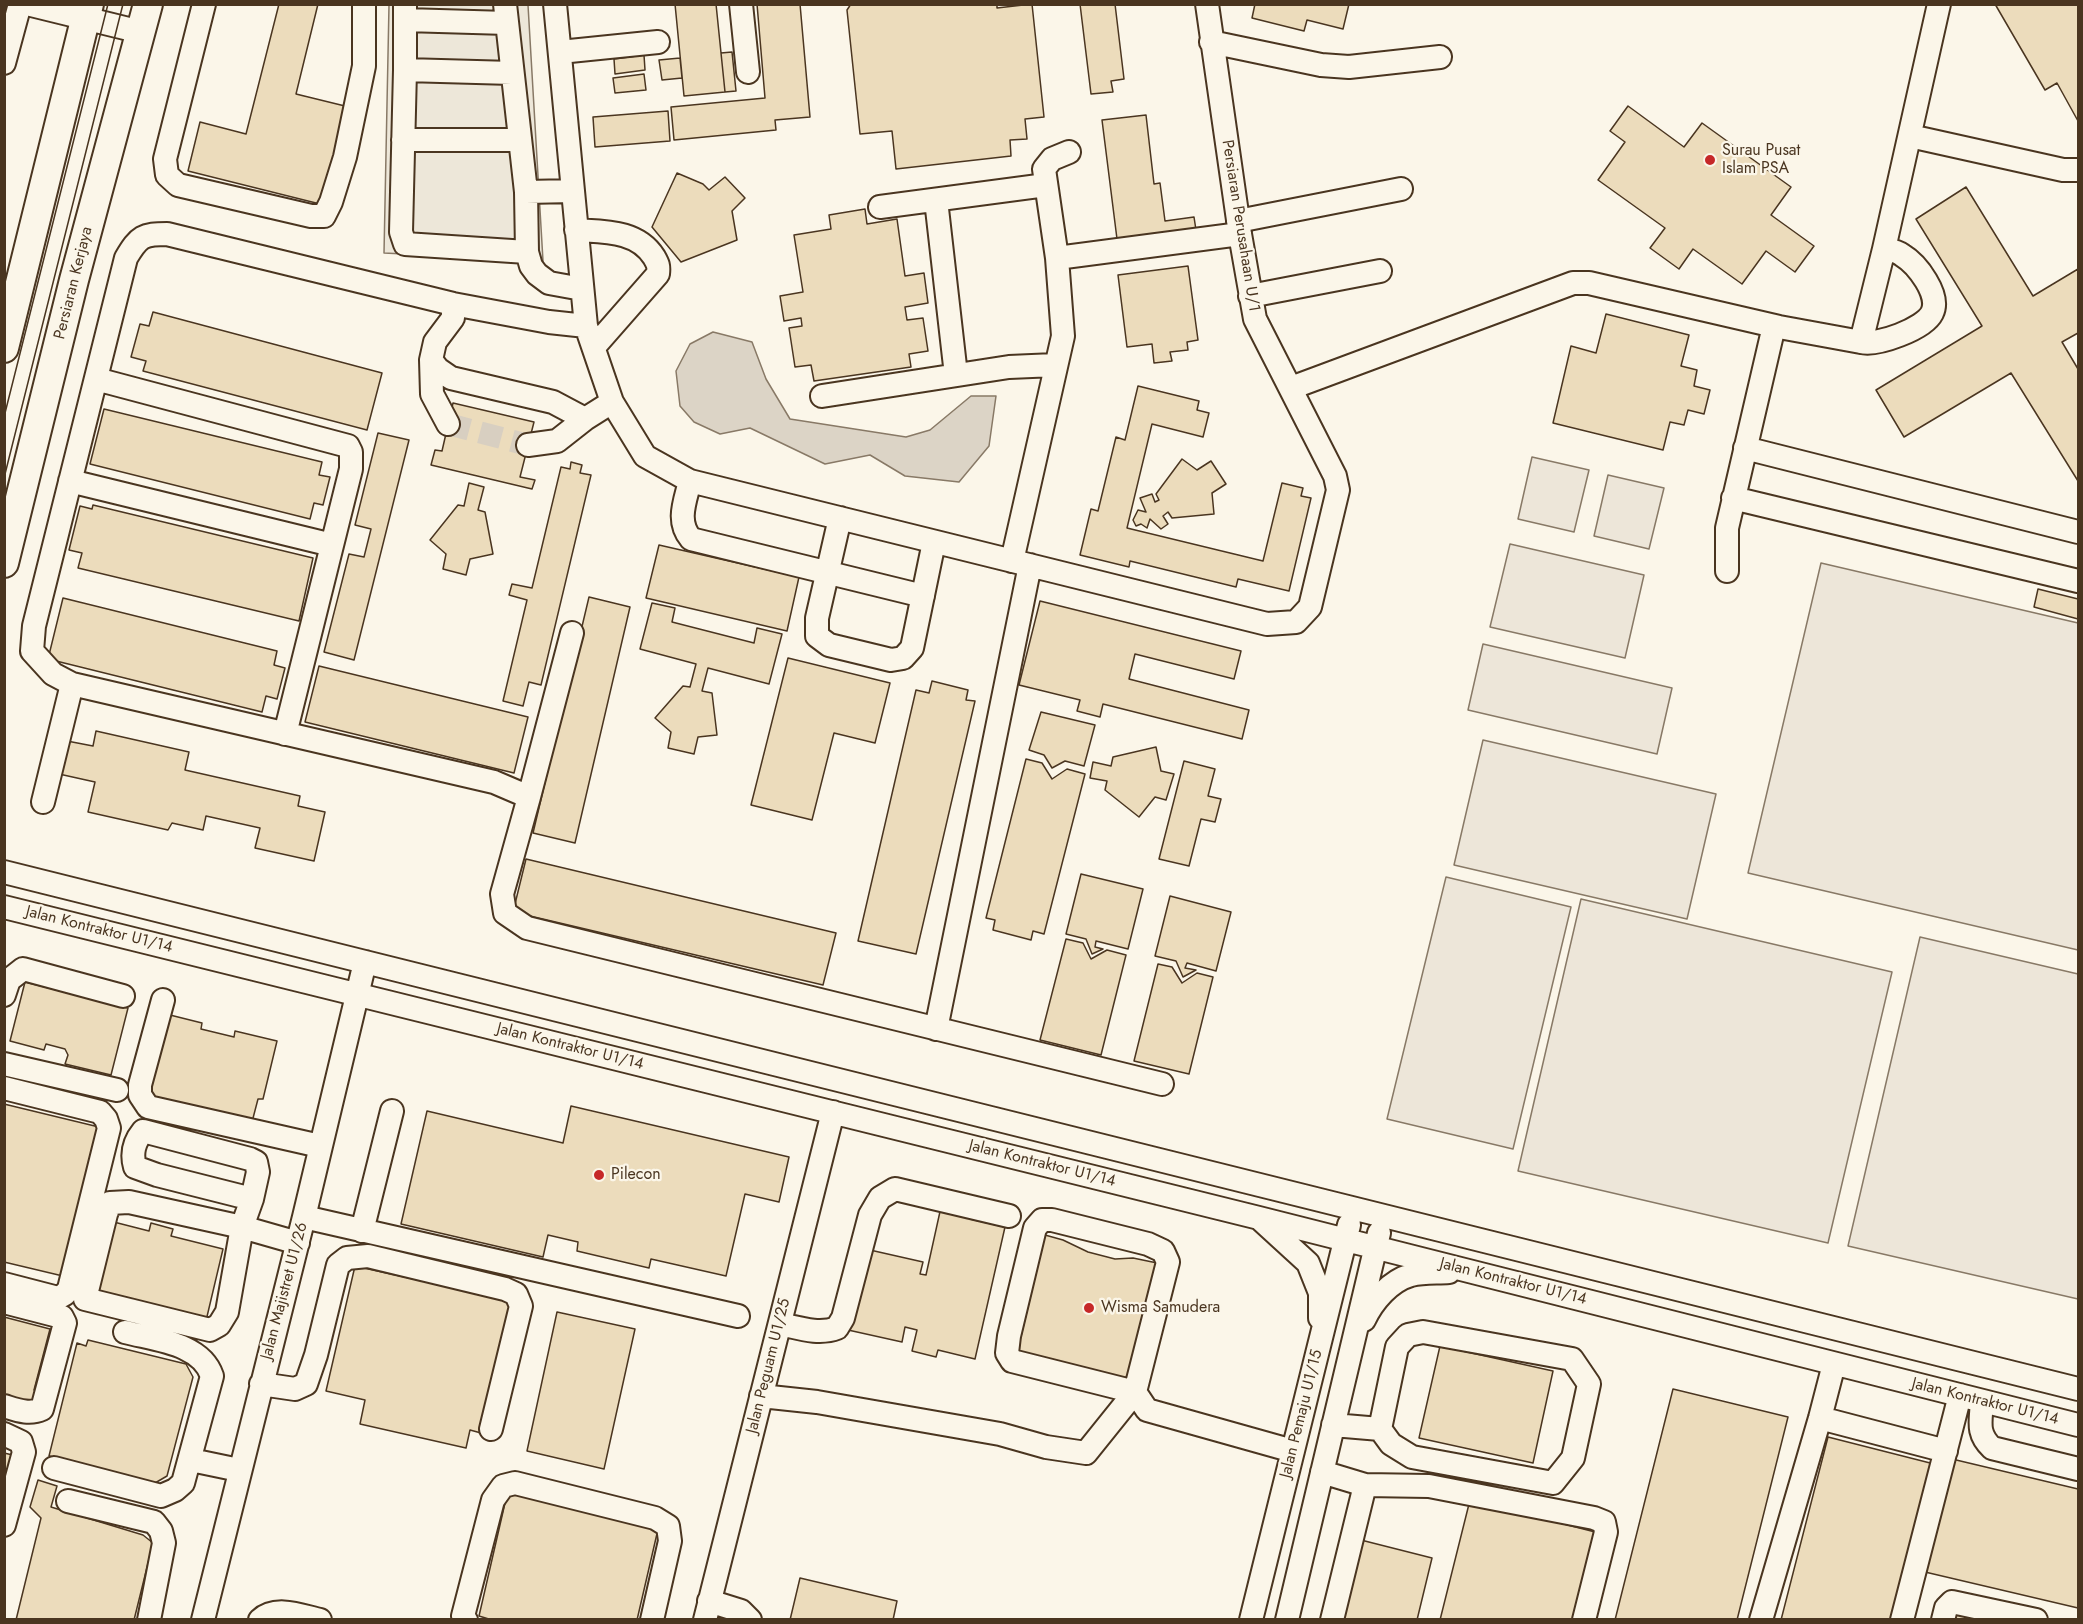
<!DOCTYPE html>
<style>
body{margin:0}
#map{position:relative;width:2083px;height:1624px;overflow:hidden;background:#fbf6e9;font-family:Jost,sans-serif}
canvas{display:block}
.frame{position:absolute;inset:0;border:6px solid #4a3520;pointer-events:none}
</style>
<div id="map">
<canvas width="2083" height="1624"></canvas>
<div class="frame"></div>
</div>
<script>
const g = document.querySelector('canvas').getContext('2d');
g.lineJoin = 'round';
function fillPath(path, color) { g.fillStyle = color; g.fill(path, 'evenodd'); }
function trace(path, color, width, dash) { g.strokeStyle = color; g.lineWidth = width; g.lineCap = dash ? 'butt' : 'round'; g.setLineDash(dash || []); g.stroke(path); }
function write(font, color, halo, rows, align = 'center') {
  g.font = font + ' Jost,sans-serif'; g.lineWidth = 4.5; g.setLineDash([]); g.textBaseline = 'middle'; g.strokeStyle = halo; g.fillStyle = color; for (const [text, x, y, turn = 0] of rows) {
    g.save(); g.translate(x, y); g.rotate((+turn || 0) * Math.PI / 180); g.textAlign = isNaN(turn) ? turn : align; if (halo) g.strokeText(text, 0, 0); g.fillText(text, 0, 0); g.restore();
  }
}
const green = new Path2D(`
 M1532,457L1589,470L1574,532L1518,519Z
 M1608,475L1664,488L1649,549L1594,536Z
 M1510,544L1644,575L1625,658L1490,627Z
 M1821,563L2078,623V950L1748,873Z
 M1483,644L1672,688L1657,754L1468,710Z
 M1483,740L1716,794L1687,919L1454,865Z
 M1446,877L1571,907L1513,1149L1387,1119Z
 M1581,899L1892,972L1828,1243L1518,1171Z
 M1920,937L2078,974V1299L1848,1246Z`);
const parking = new Path2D(`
 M389,5H528L543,261L384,253Z`);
const water = new Path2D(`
 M713,332L752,342L766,379L790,419L906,437L930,430L971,396H996L989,446L959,482L905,476L870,455L825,464L750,428L720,434L694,422L680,406L676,371L690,344Z`);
const building = new Path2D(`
 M279,4H318L296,94L349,107L324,205L188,171L200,122L246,134Z
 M675,4H716L725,92L684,96Z
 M757,4H800L810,117L775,120L776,130L674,140L671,107L765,98Z
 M851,4H997V8L1032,4L1044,117L1025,119L1027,139L1010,140L1011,156L896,169L892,131L860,134L847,10Z
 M1080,4H1115L1124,79L1111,81L1113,92L1091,94Z
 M1255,4H1349L1343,29L1307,20L1304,31L1252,18Z
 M1995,4H2078V121L2057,83L2045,90Z
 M732,52L736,91L725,92L721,53Z
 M644,55L645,70L615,74L614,59Z
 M680,58L682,78L662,80L659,60Z
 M644,74L646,90L615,93L613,78Z
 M1628,106L1684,147L1702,123L1791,187L1771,215L1814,246L1795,272L1766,251L1742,284L1693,249L1679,269L1650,248L1665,228L1598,180L1625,142L1610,131Z
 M668,111L670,141L595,147L593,117Z
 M1146,115L1154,184L1160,183L1165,221L1194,217L1196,230L1117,239L1102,120Z
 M677,173L703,184L709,190L725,177L745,198L732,211L737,240L681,262L652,227Z
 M1966,187L2033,296L2078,269V333L2062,342L2078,369V481L2011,373L1904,437L1876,390L1982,326L1916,219Z
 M865,209L867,224L897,219L905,276L924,273L928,303L905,307L907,320L923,318L928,351L909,354L911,367L814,381L811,365L795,367L789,328L802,326L801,318L784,321L780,296L803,292L794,235L831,229L829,215Z
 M1188,266L1198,340L1187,342L1188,350L1170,352L1172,361L1154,363L1152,344L1127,347L1118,275Z
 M153,312L382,373L367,430L143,371L146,361L131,357L140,324L149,326Z
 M1606,314L1689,335L1681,366L1697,370L1694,386L1710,390L1704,414L1688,410L1684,425L1670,422L1663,450L1553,423L1571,346L1596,353Z
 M1138,386L1199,401L1197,410L1209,413L1203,437L1152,424L1127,528L1263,561L1282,483L1303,488L1301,496L1311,498L1289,591L1238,579L1236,587L1130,561L1129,567L1080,555L1091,509L1098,511L1116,437L1125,440Z
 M453,403L534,422L520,477L535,480L532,489L431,465L435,450L442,451Z
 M104,409L322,462L319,475L330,477L323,505L314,503L310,519L90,464Z
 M378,433L409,440L354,660L324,652L349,554L364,557L371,529L355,525Z
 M1182,459L1197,470L1211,461L1226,484L1212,493L1214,514L1172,518L1168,512L1163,516L1168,524L1161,529L1150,519L1147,528L1141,524L1136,526L1133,520L1138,510L1146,512L1140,498L1152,494L1155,502L1159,500L1156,494Z
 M571,462L582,465L580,473L591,475L541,685L529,682L523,706L503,701L527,600L509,595L512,584L532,588L561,467L570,469Z
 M469,483L484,487L478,510L485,512L493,554L470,559L466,575L443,569L446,554L430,540L458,505L464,506Z
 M93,505L313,558L299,621L78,568L82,553L69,550L80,506L92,509Z
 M659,545L799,577L787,631L646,598Z
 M2038,589L2078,599V619L2034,607Z
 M589,597L630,607L575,843L533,833Z
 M63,598L277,651L274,665L285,668L277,699L266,696L262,712L48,659Z
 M1040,601L1241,651L1234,679L1135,654L1129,679L1249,710L1242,739L1103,704L1100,717L1077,711L1080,700L1019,685Z
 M652,603L675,608L672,622L754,643L757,628L782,634L769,684L708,668L702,691L712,693L717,735L698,737L694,754L668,748L671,732L655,718L683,686L690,687L696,664L640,649Z
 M788,658L890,683L875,743L834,733L812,820L751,805Z
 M319,666L528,717L514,773L305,722Z
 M932,681L968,690L966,700L975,701L916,954L858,941L916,690L929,693Z
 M1041,712L1095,725L1084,766L1065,761L1052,768L1044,755L1029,750Z
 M96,731L189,752L185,770L300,796L298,806L325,812L314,861L255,848L260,828L206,816L203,830L172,823L168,830L88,812L95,782L59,774L67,741L93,746Z
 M1156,747L1161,771L1174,774L1166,800L1155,797L1139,817L1105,790L1107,781L1090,778L1093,762L1111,766L1113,757Z
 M1026,759L1042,763L1052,779L1067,769L1085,774L1044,934L1033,931L1031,940L993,930L995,920L986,918Z
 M1184,761L1215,769L1208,796L1221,799L1215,822L1201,819L1189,866L1159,859Z
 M526,859L836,933L823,985L513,912Z
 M1081,874L1143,889L1128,949L1096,941L1095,947L1103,949L1092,954L1086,939L1066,934Z
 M1170,896L1231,912L1216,971L1187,963L1185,968L1196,970L1183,977L1176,961L1155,956Z
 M1066,939L1083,943L1091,959L1107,950L1126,955L1101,1055L1040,1040Z
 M1158,964L1172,967L1182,983L1197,973L1213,977L1189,1074L1134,1061Z
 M25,982L128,1008L111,1075L65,1064L68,1055L65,1049L46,1044L44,1050L10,1041Z
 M166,1014L202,1023L201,1029L234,1037L235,1031L277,1041L263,1099H258L252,1122L146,1096Z
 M4,1104L103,1128L67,1277L4,1262Z
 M571,1106L789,1157L779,1202L745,1194L726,1276L651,1259L649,1268L577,1251L578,1242L548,1235L543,1257L401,1224L427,1111L563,1143Z
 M941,1207L971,1214L970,1219L1005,1227L975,1359L938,1350L936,1357L912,1351L917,1330L905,1327L902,1342L848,1330L852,1312L856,1313L870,1250L923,1262L920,1274L926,1275Z
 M106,1220L149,1231L151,1223L173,1229L171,1236L223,1249L205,1325L87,1297Z
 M1045,1235L1063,1240L1088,1252L1115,1259L1133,1258L1162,1264L1132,1380L1017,1353Z
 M355,1266L418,1280L419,1274L512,1302L481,1433L470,1430L466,1448L360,1424L365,1400L326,1391Z
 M557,1312L635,1329L604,1469L527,1451Z
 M4,1317L50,1329L34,1390L46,1393L44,1401L33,1399L31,1404L4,1397Z
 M88,1340L186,1364L193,1377L167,1476L155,1483L49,1456L77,1343L86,1346Z
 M1440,1346L1553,1371L1533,1463L1419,1438Z
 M1673,1389L1788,1417L1737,1620H1615Z
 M1828,1437L1938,1465L1898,1620H1781Z
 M4,1453L17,1456L4,1505Z
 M1952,1459L2078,1489V1608L1925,1572Z
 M38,1480L57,1486L51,1507L143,1535L153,1543L134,1620H16L41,1518L30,1507Z
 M508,1490L659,1525L637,1620H492L479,1616Z
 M1470,1500L1599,1533L1578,1620H1440Z
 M1357,1539L1432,1558L1417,1620H1337Z
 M800,1578L897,1601L893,1620H790Z
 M1951,1610L1989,1620H1949Z`);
const minorTunnel = new Path2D(`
 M448,424L528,445`);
const minor = new Path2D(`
 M27,4L141,32
 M204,4L165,159L167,175L178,185L311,216H324L331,202L345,157L364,66V4
 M405,4V70L512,73
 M505,4L526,192L527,252L531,266L537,274L549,283L582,289
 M555,4L586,326L612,402L645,456L690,481L1267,624L1296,622L1310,607L1338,490L1335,476L1255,319L1240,234L1207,4
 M741,4L748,72
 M405,20L507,23
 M1211,42L1321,65L1349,67L1440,57
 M560,52L658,42
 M4,63L20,4
 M405,70L401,232L405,244L527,252
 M1910,136L2063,170H2078
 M403,140H520
 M526,192L573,191
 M936,200L956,375
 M880,207L1046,185
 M1238,221L1401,189
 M576,230C604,232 637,230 654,257C658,264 659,266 658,274L594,347
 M1057,258L1240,234
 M1250,296L1380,271
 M453,304V318L435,342L431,360L438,369L451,378L553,402L585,419L612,402
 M586,326L549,322L453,304L167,234C143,234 139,236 126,258L34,626L32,651L53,674L72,684L494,782L529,797L502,894L505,913L527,928L1162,1084
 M1861,342C1877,346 1924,329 1932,313C1941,295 1917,264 1902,255C1897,251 1890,250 1884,249
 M431,360L432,394L448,424
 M96,379L348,446L351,452V469L285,734
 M1291,388L1573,283H1589L1779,327L1861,342L1884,249L1939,4
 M822,396L1009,367L1055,365
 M528,445L557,441L585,419
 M1745,448L2078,532
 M70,481L332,545
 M690,481C685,502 676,521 691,539L923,596
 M1733,498L2078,581
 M840,518L817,618V636L829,645L891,660L903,658L912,648L934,542
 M1012,561L1063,336L1057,258L1044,169L1052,159L1069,152
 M1727,571V528L1774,326
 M529,797L572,633
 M43,802L72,684
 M4,872L2078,1389
 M4,907L1259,1218L2078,1425
 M4,995L9,980L23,969L123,996
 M163,1000L140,1085V1095L148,1107L320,1146
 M936,1029L1030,565
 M4,1064L117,1090
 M4,1088L100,1112L106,1119L109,1128L69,1289L65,1294L58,1298L4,1284
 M252,1199L157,1175L135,1167C131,1153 134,1142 143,1131L250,1159L256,1162L258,1172L252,1199L242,1227L227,1312L219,1325L210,1330L85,1299L106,1214L110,1203L129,1202L242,1227L298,1243
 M304,1217L738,1316
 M1261,1220L1308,1263L1320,1293V1318
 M362,1231L392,1111
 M4,1302L62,1317L65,1323L42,1409C29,1415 17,1410 4,1406
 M1364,1320C1373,1301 1390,1281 1411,1275C1423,1272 1437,1273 1449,1272
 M780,1324C799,1328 819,1335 837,1328L843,1318L870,1215L880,1198L895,1189L1009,1216
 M261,1384L295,1389L306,1384L316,1355L338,1265L347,1258L368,1256L505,1289L516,1294L521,1306L491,1429
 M761,1396L817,1402L1000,1434L1046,1447L1086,1453L1135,1392L1168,1262L1163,1251L1148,1244L1052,1220H1042L1035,1228L1009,1336L1007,1353L1012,1361L1135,1392L1147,1410L1293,1451
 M1982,1401C1981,1421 1976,1433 1992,1448L2078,1469
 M1820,1418L1946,1451
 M1333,1425L1380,1429L1391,1444L1412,1457L1553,1483L1573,1458L1589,1384L1572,1359L1423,1332L1408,1335L1397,1347L1380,1429
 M4,1434L21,1442L24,1452L4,1525
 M191,1460L239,1470
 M54,1468L161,1496L175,1490L183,1483L212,1376C201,1343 155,1340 125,1332
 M1322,1472L1365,1485L1429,1486L1594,1518L1604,1522L1606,1532L1584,1620
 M68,1501L154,1522L161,1531L164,1543L149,1620
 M709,1601L741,1611L750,1620
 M203,1620L304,1217L365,962
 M260,1620C276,1605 302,1616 320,1620
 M466,1620L463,1616L493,1500L503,1486L515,1483L655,1518L668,1526L670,1541L652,1620
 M705,1620L833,1112
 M1251,1620L1349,1225
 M1287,1620L1379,1233
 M1332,1620L1365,1485
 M1761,1620L1820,1418L1834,1364
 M1902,1620L1960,1395
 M1943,1620L1946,1608L1952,1602L2036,1620`);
const major = new Path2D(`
 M4,348L89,4
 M4,563L74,280L148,4`);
const tram = new Path2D(`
 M4,417L108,4
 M4,478L123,4`);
const markers = [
 [1710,160,6,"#c62828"],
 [599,1175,6,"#c62828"],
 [1089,1308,6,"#c62828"]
];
const poiNames = [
 ["Surau Pusat",1722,151],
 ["Islam PSA",1722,169],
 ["Pilecon",611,1175],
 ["Wisma Samudera",1101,1308]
];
const streetNames = [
 ["Persiaran Perusahaan U/1",1240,226,81],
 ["Persiaran Kerjaya",74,283,-76],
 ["Jalan Kontraktor U1/14",99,930,14],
 ["Jalan Kontraktor U1/14",570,1047,14],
 ["Jalan Kontraktor U1/14",1042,1164,14],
 ["Jalan Kontraktor U1/14",1513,1282,14],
 ["Jalan Majistret U1/26",285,1291,-75],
 ["Jalan Peguam U1/25",769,1366,-76],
 ["Jalan Kontraktor U1/14",1985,1402,14],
 ["Jalan Pemaju U1/15",1302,1414,-76]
];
fillPath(green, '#ede6d9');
trace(green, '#887966', 1.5);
fillPath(parking, '#ede7d9');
trace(parking, '#887966', 1.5);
fillPath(water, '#dcd4c6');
trace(water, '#887966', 1.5);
fillPath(building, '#ecdcbc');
trace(building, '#4a3520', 1.5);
trace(minorTunnel, '#d8cfc1', 22, [22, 11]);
trace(minor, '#4a3520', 26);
trace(major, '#4a3520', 32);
trace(minor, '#fbf6e9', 22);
trace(major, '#fbf6e9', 28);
trace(tram, '#4a3520', 1.5);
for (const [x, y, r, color] of markers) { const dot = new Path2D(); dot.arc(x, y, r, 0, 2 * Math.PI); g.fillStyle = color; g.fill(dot); trace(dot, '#fbf6e9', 2); }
write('16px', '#4a3520', '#fbf6e9', poiNames, 'left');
write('16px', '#4a3520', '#fbf6e9', streetNames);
</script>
